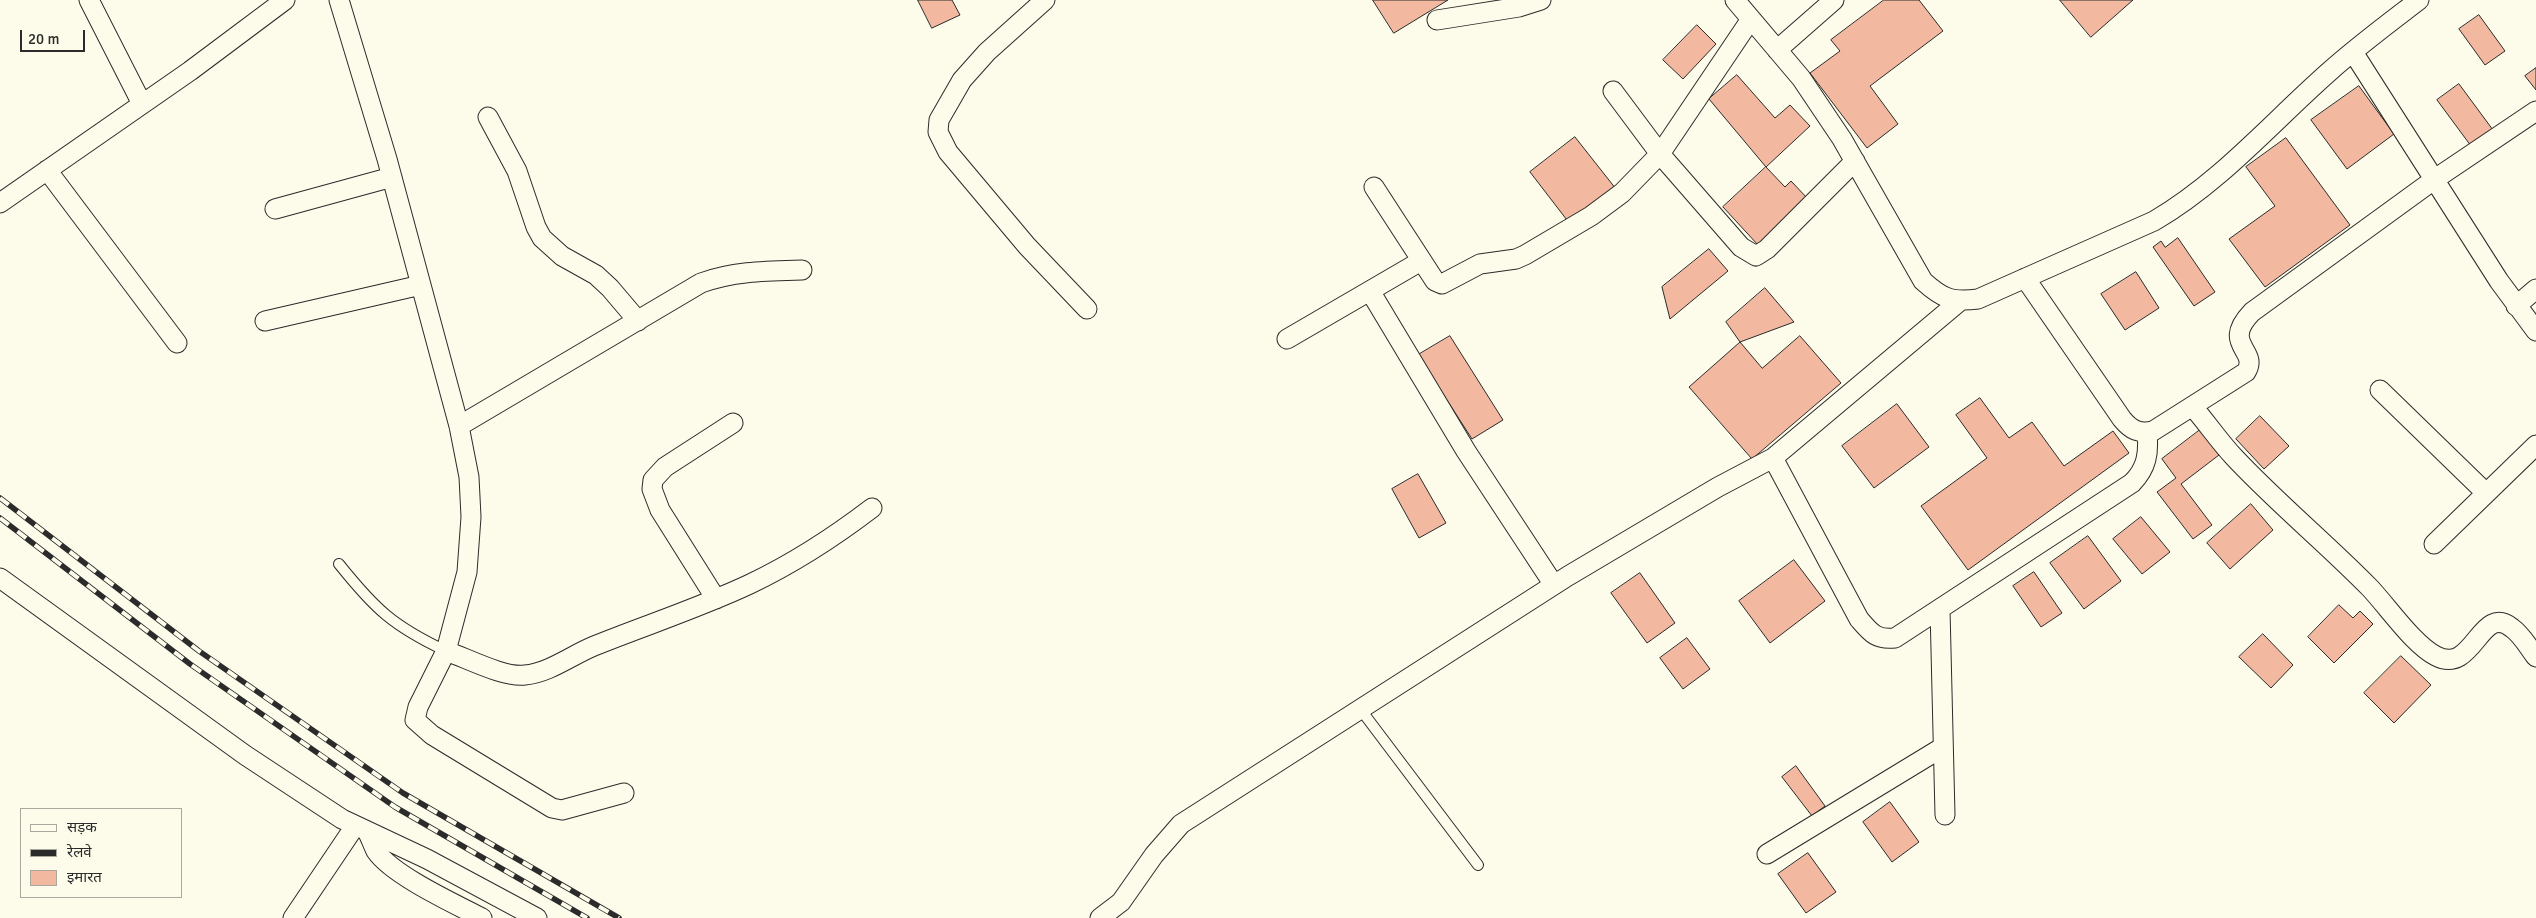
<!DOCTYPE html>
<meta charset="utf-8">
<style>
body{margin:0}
#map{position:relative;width:2536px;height:918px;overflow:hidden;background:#fdfbea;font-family:Signika,"Noto Sans Devanagari",sans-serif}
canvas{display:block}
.legend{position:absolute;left:20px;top:808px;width:162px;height:90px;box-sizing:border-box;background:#fdfbea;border:1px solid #a9a89e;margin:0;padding:6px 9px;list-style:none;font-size:15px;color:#2b2b2b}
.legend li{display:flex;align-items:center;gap:10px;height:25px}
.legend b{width:25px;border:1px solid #a9a89e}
.scale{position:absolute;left:20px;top:30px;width:65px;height:22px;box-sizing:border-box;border:2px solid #2b2b2b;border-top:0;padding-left:6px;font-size:15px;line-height:18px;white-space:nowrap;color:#2b2b2b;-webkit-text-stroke:4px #fdfbea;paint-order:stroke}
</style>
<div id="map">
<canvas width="2536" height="918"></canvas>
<ul class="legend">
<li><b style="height:6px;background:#fdfbea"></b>सड़क</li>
<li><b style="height:6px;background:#2b2b2b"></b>रेलवे</li>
<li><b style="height:14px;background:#f2b8a0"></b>इमारत</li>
</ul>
<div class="scale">20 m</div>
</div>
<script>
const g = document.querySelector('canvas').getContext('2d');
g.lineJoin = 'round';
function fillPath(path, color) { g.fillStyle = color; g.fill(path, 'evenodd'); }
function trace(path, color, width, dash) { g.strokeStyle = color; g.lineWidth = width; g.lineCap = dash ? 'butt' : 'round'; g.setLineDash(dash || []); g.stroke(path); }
const building = new Path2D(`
 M918,0H952L960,15L932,28Z
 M1373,0H1448L1394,33Z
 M1884,0H1919L1943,31L1870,86L1898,124L1867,148L1810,73L1840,51L1831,40Z
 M2060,0H2133L2091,37Z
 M2479,15L2505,51L2485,65L2459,29Z
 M1697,25L1716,44L1683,79L1663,60Z
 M2536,68V90L2525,76Z
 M1737,75L1775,118L1790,105L1810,126L1766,167L1709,99Z
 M2459,84L2493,130L2471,146L2437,100Z
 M2359,86L2394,134L2347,169L2311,120Z
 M1575,137L1616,189L1570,224L1530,172Z
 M2286,138L2350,225L2265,287L2229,239L2275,206L2246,167Z
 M1766,167L1785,187L1791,181L1808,199L1758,245L1723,207Z
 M2178,238L2215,292L2194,306L2153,247L2161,241L2165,247Z
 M1709,249L1728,271L1670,319L1662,287Z
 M2136,272L2159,308L2125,330L2101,294Z
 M1765,288L1794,322L1740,342L1726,322Z
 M1450,336L1503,420L1472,439L1418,355Z
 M1800,336L1841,383L1752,459L1689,387L1740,342L1762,368Z
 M1980,398L2009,438L2032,422L2064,466L2113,431L2129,453L1968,570L1921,506L1987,458L1956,415Z
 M1897,404L1929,447L1874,488L1842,446Z
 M2260,416L2289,446L2264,469L2236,439Z
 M2200,430L2219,455L2181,484L2212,525L2193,539L2157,492L2176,478L2162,459Z
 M1418,474L1446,523L1419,538L1392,489Z
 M2251,504L2273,530L2230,569L2207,543Z
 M2141,517L2170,552L2142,574L2113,539Z
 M2088,536L2121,581L2084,609L2050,563Z
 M1794,560L1825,601L1770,643L1739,601Z
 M2034,572L2062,613L2041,627L2013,586Z
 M1640,573L1675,623L1647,643L1611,593Z
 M2339,605L2353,618L2360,611L2373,624L2334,663L2308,637Z
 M2263,634L2293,665L2271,688L2239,657Z
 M1687,638L1710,669L1683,689L1660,658Z
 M2401,656L2431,685L2394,723L2364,693Z
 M1796,766L1825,806L1812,816L1782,777Z
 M1890,802L1919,842L1892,862L1863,822Z
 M1808,853L1836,892L1806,913L1778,874Z`);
const lane = new Path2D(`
 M339,564C375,609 393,626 446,651
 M1361,710L1478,865`);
const street = new Path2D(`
 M89,0L142,104
 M339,0L387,159L459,426L469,477L471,517L467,572L446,651L418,707L415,720L432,735L552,808L562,810L624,793
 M1045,0L987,52L962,80L939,120L938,132L948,152L1027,246L1087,309
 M1735,0L1801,78L1842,139L1923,281C1943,299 1951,302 1978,299L2154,221C2221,182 2272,122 2330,71C2358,46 2389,23 2419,0
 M1437,20L1519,7L1541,0
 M1777,50L1834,0
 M2353,52L2499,281L2536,331
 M1613,91L1660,154L1741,247L1756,256L1767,249L1855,161
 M488,117L517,171L536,227L542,238L562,256L596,275L610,288L638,321
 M47,170L177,343
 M1374,187L1435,281L1442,284L1480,264L1516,259L1525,255L1591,216L1622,193L1660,154L1751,19
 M0,203L190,71L285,0
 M275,209L392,177
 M2025,278L2122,419C2131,430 2139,434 2153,431L2246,372C2260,350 2220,345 2252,312L2435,179L2536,111
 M1370,291L1466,451L1554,585
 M2516,306L2536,289
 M265,321L421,285
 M1287,339L1421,261
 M2380,390L2486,493
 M2193,407C2207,423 2219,441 2234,457C2277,503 2326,543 2370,588C2388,607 2414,645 2436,656C2474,676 2480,602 2512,628C2522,635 2529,648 2536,657
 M459,426L701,283C734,271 767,271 802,270
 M1773,458L1859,619C1871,633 1876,640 1895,638L2132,483C2147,468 2149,453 2147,432
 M2434,544L2536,445
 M0,578L245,755L342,819L427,859L537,918
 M716,599L660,510L652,489L653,480L665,467L733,423
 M1940,609L1945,815
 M446,651C467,658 504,678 525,675C549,673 572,655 594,646C646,625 699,608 750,584C794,563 834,537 872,508
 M368,833C371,839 373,845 376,851C392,875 455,904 482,918
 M1767,854L1943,747
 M293,918L355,826
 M1100,918L1121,902L1154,855L1181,824L1568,576L1718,487L1773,458L1960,301`);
const rail = new Path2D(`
 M0,498L199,651L403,793L619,918
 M0,518L190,664L395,807L587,918`);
fillPath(building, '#f2b8a0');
trace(building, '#2b2b2b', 1);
trace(lane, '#2b2b2b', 12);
trace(street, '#2b2b2b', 21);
trace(lane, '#fdfbea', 10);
trace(street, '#fdfbea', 19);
trace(rail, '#2b2b2b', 5.5);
trace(rail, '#fdfbea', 4, [11]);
</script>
